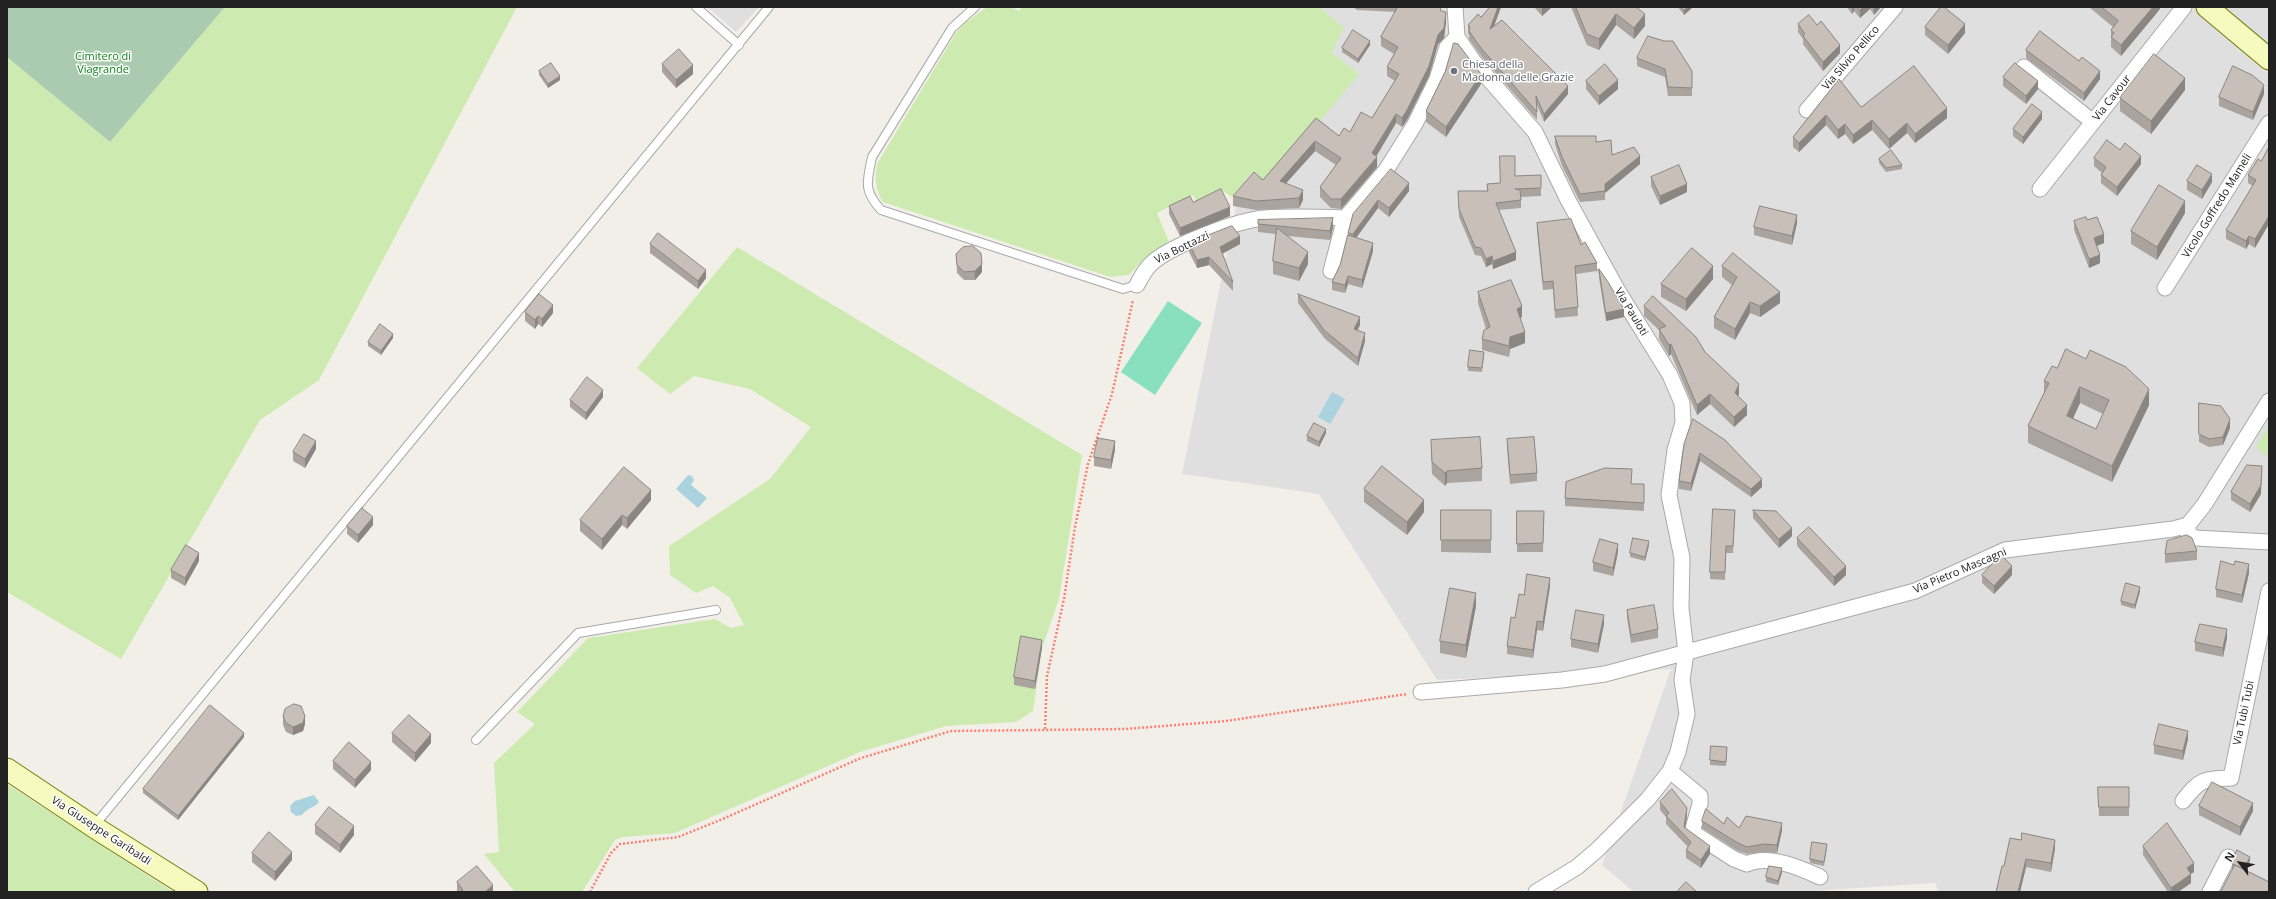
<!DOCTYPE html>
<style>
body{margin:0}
#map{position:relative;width:2276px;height:899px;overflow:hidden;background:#f2efe9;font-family:"Open Sans",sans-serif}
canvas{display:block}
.frame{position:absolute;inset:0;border:8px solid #222;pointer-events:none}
.north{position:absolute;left:2220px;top:843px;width:40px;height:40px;-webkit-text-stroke:3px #fff;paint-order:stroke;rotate:301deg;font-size:11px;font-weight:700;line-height:16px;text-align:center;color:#222}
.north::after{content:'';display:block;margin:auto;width:14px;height:18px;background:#222;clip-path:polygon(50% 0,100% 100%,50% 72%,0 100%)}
</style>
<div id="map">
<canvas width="2276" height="899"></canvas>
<div class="frame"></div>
<div class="north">N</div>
</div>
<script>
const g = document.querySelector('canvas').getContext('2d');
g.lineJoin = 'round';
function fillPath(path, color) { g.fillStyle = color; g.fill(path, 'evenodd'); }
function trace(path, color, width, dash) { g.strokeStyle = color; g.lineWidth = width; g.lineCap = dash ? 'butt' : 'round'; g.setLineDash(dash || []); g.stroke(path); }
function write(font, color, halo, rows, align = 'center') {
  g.font = font + ' "Open Sans",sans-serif'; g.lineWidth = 3; g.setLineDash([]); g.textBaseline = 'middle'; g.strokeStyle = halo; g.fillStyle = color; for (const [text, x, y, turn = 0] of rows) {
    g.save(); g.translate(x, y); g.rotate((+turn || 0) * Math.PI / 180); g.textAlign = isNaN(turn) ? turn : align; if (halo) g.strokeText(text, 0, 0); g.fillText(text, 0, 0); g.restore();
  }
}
const residential = new Path2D(`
 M707,7H759L736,32Z
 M1249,7H2269V892H1939L1935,883L1825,890L1819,892H1634L1602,865L1671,669L1437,680L1319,494L1182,474L1267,53Z`);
const grass = new Path2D(`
 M225,7H517L319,380L260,420L121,659L7,592V57L110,142Z
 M987,7H1011L1019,11L1022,7H1319L1344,28L1331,52L1359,74L1263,190L1251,173L1232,197L1223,191L1196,201L1193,195L1157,213L1169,242L1147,256L1129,275L1110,277L883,202C875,189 875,179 877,164L956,33L965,23Z
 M737,247L1082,455L1059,599L1042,648L1033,711L1016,722L946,726L860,752L675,833L623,837L615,840L582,892H515L484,854L499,852L494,763L535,724L517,712L588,638L715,619L731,628L744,625L730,598L713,586L696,593L670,575L669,546L770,479L811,427L750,389L694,376L670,394L637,368Z
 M2269,426V458L2256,447Z
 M7,784L173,892H7Z`);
const cemetery = new Path2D(`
 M7,7H225L110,142L7,57Z`);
const pitch = new Path2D(`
 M1168,301L1202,323L1155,395L1121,372Z`);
const water = new Path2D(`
 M1332,392L1345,399L1330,424L1318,417Z
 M688,475L692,476L694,480L691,485L707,498L698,508L676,489Z
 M314,795L319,802C314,808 308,807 302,815L296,816L291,812L290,806L295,801Z`);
const path = new Path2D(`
 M1045,729L1047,676L1064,599L1075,527L1088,464L1112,394L1133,300
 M590,892L611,853L620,844L678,837L718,821L861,758L951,731L1126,729L1226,721L1407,694`);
const service = new Path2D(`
 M696,7L739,45
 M975,7L952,28L872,157C867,182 863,190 881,210L1123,289L1137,285
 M476,740L578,633L716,610
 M94,826L769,7`);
const minor = new Path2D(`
 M1455,7L1457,37L1474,62L1535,132L1568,200L1618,291L1670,375L1682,403L1683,423L1675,450L1669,495L1682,558L1681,608L1686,653L1682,680L1687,714L1678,752L1670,771L1648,799L1597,850L1577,867L1536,892
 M2024,67L2093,122
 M1807,110L1895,7
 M2040,189L2184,7
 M1331,271L1345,218
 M1137,285C1141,277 1145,269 1152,263C1172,245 1238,220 1265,218C1292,216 1319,217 1345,218L1386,170L1415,124L1437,79L1447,47L1457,37
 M2165,288L2269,123
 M2188,525V533L2195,538L2269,542
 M1421,692L1562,680L1605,674L1915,591L2005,550L2173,529L2188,525L2204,505L2269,401
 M1670,771L1700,796V804L1692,832L1734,859L1747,864C1769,854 1800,868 1820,877
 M2183,801C2200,779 2203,779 2231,778L2269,591
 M2210,892L2228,857`);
const secondary = new Path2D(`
 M2207,7L2269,59
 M7,769L94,827L197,892`);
const wall = new Path2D(`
 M1353,7H1440L1441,11L1446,22L1444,38L1438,44L1429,76L1407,120L1402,127L1396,123L1376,157L1377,167L1341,209L1331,208L1320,197V187L1336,165L1315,151L1286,183L1303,200L1299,208L1256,210L1233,206V196L1263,180L1316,118L1339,136L1350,132L1372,118L1395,81L1387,76V67L1394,54L1381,46V37L1395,12L1357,10Z
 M1490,7H1501L1494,26L1568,94L1544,122L1537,105V120L1481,56L1469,39V35L1468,33V25L1481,17Z
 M1534,7H1552L1542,16Z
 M1571,7H1636L1645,26L1634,39L1616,25L1599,50L1587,45Z
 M1678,7H1693L1684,15Z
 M1847,7H1881L1874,15L1870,9L1860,18L1854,11L1852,14Z
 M2089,7H2160V9L2121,56L2111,47V30L2113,27Z
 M1798,24L1840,53L1823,71L1803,44V39L1798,32Z
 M1925,27L1965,33L1948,54L1925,35Z
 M1370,45L1358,63L1342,52V48Z
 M2026,50L2100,79L2084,101L2026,58Z
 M1637,58L1692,71V96H1668L1665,77L1637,66Z
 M662,64L693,74L676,88L662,72Z
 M539,71L560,80L548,88L539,75Z
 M1445,72L1481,84L1446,137L1426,122V111Z
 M2003,77L2038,89L2026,104L2003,86Z
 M1839,79L1861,107L1947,118L1915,143L1907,133L1889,149L1872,130L1853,144L1845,134L1838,139L1826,125L1799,152L1793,147V137Z
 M1586,81L1618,89L1599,105L1586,89Z
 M2185,90L2151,134L2120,111V98Z
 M2264,94L2253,120L2219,106V97Z
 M2042,119L2023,144L2013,136V129Z
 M1555,136L1596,142L1612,155L1640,164L1605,193V200L1580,202L1562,166L1555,144Z
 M2120,150L2141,164L2117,196L2101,183V175L2102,173L2094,166V158Z
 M1879,159L1902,165V169L1886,172L1879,163Z
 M2258,159L2255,248L2249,244L2246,249L2226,239V230L2253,186L2248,183V175Z
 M1391,169L1409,191L1389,217L1378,208L1356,238L1373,251L1362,288L1348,284L1345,293L1332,290V282L1340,265L1348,236V233Z
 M1515,176L1541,188V196L1521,197V208L1499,210L1516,260L1493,269L1492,264L1486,267L1481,256L1475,255L1459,217L1458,191H1487V184L1500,183Z
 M1651,177L1687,192L1660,205L1651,186Z
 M2187,181L2212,182L2202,199L2187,190Z
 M1193,202L1230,216L1180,236L1169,214V206Z
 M2185,213L2157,260L2131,244V231Z
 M1258,220L1333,227L1330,240L1287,236L1308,264L1299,281L1273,274V261L1276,234L1258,232Z
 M2087,220L2104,243L2097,246L2100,263L2089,268L2074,230V221Z
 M1537,223L1581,245L1597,263V271L1576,274L1578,316L1555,318L1553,289L1543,290L1537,231Z
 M1797,223L1792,245L1754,235V227Z
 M1189,243L1240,244L1222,254L1233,282V291L1209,265L1197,268L1189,252Z
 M650,244L706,278L698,289L650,253Z
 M956,254L982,272L975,280H964L957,273Z
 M1722,266L1780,303L1760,317L1750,313L1735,340L1714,328V317L1732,285L1722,277Z
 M1599,269L1624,317L1606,321L1599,278Z
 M1713,279L1686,311L1661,297V284Z
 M1478,292L1522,317L1520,318L1525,343L1510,349L1509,357L1482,350V339L1486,329L1478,303Z
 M1298,294L1360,325L1357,330L1365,341L1358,366L1325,339L1298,303Z
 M1644,306L1705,352L1739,394L1738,396L1747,415L1734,427L1710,404L1697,415L1671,354L1669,356L1659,339V330L1644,316Z
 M525,312L553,313L542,327L538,324L535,329L525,321Z
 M393,338L381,355L368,346V342Z
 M1484,356L1482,372L1468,371V367Z
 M2086,359L2149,405L2112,482L2028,443V426L2044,393V381L2057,368ZM2080,403L2103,414L2096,429L2073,418Z
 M603,397L586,420L570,407V400Z
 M2199,403L2230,428L2223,445L2209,447L2199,442Z
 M1326,433L1319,447L1307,441V436Z
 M1507,439L1537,473V481L1510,484L1507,448Z
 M1431,440L1482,468V481L1447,483L1445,486L1432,474L1431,452Z
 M1684,444L1762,487L1751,497L1700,461L1691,491L1679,489V481Z
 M316,449L305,468L293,461V452Z
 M1115,450L1111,469L1094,466V457Z
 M1631,484H1644V511L1565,506V498Z
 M1364,489L1424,512L1407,535L1364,502Z
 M2231,492L2261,494L2250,512L2231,500Z
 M651,500L627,529L622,525L602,550L580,531V520Z
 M1441,510H1491V553L1441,552Z
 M1753,510L1792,536L1779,548L1753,518Z
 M1517,511H1544L1543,552H1517Z
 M1735,517L1733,553H1726L1725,580L1710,579V572Z
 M373,525L358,543L347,534V526Z
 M1797,538L1846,575L1834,586L1797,546Z
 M1649,545L1645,561L1630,557V553Z
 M2197,551V560L2165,563V554Z
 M1618,552L1613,576L1593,571V562Z
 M199,561L185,586L171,578V570Z
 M2249,573L2242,603L2216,597V589Z
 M1982,575H2012L1994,594L1982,583Z
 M1550,586L1543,631L1537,630L1533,658L1507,654V646L1515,618Z
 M2140,591L2135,609L2121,605V601Z
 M1476,606L1466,658L1440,653V641Z
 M1627,610L1658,629V638L1631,643L1627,618Z
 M1604,624L1598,653L1571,647V639Z
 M2227,638L2223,657L2195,651V642Z
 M1042,648L1035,689L1014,685V677Z
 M283,716L305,724L303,731L293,735L286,732L283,725Z
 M392,733L431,743L415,762L392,742Z
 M244,737L178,820L143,793V789Z
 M2188,739L2183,760L2154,754V745Z
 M1727,751L1726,766L1710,765V760Z
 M333,761L371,770L355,788L333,769Z
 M2098,787H2129V816H2099Z
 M1660,802L1687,816L1685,828L1710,854L1701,868L1686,858V850L1688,847L1666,824V817L1660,810Z
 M2199,806L2253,811L2240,836L2199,815Z
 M1702,821L1724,824L1739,828L1782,830L1777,853L1764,852L1747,854L1738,851L1702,828Z
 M315,825L354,835L340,853L315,834Z
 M2143,846L2194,872L2191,874V883L2178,892H2168L2143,855Z
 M1827,848L1824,866L1810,863V859Z
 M2055,848L2051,872L2026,867L2020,892H1996L2004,866Z
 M252,853L292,860L275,881L252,862Z
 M2250,861L2245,870L2268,881V876L2269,874V892L2232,869V864Z
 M1782,872L1778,885L1766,882V877Z
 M457,882L493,892H457Z`);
const shadedWall = new Path2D(`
 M1498,7H1501L1490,37V29Z
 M1542,7H1552L1542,16Z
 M1688,7H1693L1684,15V10Z
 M1852,7H1854V11L1852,14Z
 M1863,7H1870V9L1860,18V10Z
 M1874,7H1881L1874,15Z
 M2153,7H2160V9L2121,56V45Z
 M1446,12V22L1444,38L1438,44L1429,76L1407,120L1402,127V118Z
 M1616,14V25L1599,50V39Z
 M1645,14V26L1634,39V28Z
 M1965,24V33L1948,54V45Z
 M1370,41V45L1358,63V59Z
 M1840,45V53L1823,71V62Z
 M693,65V74L676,88V80Z
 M2100,71V79L2084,101V93Z
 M1481,74V84L1446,137V127Z
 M560,76V80L548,88V84Z
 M2185,78V90L2151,134V121Z
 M1618,80V89L1599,105V96Z
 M2038,81V89L2026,104V96Z
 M2264,85V94L2253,120V112Z
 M1568,86V94L1544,122V114Z
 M1947,108V118L1915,143V134Z
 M2042,112V119L2023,144V137Z
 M1396,114V123L1372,163V153Z
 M1826,115V125L1799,152V143Z
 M1872,120V130L1853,144V135Z
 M1907,123V133L1889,149V139Z
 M1845,124V134L1838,139V130Z
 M1315,141V151L1280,190V181Z
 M1640,156V164L1605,193V200V184Z
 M2141,156V164L2117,196V187Z
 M1377,157V167L1341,209V199Z
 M2212,174V182L2202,199V190Z
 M1409,183V191L1389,217V208Z
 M1687,184V192L1660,205V196Z
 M1303,190V200L1299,208V198Z
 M1378,200V208L1353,242V234Z
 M2185,201V213L2157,260V247Z
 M1230,207V216L1180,236V228Z
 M1797,215V223L1792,245V236Z
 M2269,216V224L2255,248V239Z
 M1333,218V227L1330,240V231Z
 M2104,234V243L2094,247V238Z
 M1240,236V244L1220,255V247Z
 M2249,236V244L2246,249V241Z
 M1373,243V251L1362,288V280Z
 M1308,252V264L1299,281V268Z
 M1516,252V260L1493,269V261Z
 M2100,255V263L2089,268V259Z
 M1492,256V264L1486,267V259Z
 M1209,257V265L1197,268V260Z
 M982,264V272L975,280V271Z
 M1713,266V279L1686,311V299Z
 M706,270V278L698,289V281Z
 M1348,276V284L1345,293V285Z
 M1780,292V303L1760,317V306Z
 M1750,302V313L1735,340V329Z
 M553,305V313L542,327V319Z
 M1522,306V317L1517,320V309Z
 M1624,309V317L1606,321V313Z
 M538,316V324L535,329V320Z
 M1360,317V325L1354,338V329Z
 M1525,332V343L1510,349L1509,357L1510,337Z
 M1365,333V341L1358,366V358Z
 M393,334V338L381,355V351Z
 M1671,344V354L1669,356V345Z
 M1739,384V394L1735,403V393Z
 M2080,387V403L2067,432V416Z
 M2149,389V405L2112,482V466Z
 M603,390V397L586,420V413Z
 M1710,394V404L1697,415V405Z
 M1747,405V415L1734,427V417Z
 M2230,419V428L2223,445V437Z
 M1326,429V433L1319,447V442Z
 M316,441V449L305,468V459Z
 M1115,441V450L1111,469V460Z
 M1700,453V461L1691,491V483Z
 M2262,466L2261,494L2250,512V504Z
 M1447,471V483L1445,486V473Z
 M1762,479V487L1751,497V489Z
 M651,490V500L627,529V518Z
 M1424,500V512L1407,535V522Z
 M622,515V525L602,550V539Z
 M373,517V525L358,543V535Z
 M1792,528V536L1779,548V539Z
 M1649,541V545L1645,561V557Z
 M1618,544V552L1613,576V568Z
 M199,553V561L185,586V578Z
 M2249,564V573L2242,603V595Z
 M1846,566V575L1834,586V577Z
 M2012,566V575L1994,594V586Z
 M1550,578V586L1543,631V622Z
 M2140,587V591L2135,609V605Z
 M1476,593V606L1466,658V645Z
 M1604,615V624L1598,653V644Z
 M1537,621V630L1533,658V650Z
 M2227,629V638L2223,657V648Z
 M1042,640V648L1035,689V681Z
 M305,716V724L303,731L293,735V727Z
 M2188,731V739L2183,760V751Z
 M244,733V737L178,820V816Z
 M431,734V743L415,762V753Z
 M371,762V770L355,788V780Z
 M2253,803V811L2240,836V827Z
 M1687,808V816L1684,836V827Z
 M1782,823V830L1777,853V845Z
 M354,826V835L340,853V845Z
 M2055,840V848L2051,872V863Z
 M1710,846V854L1701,868V860Z
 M292,852V860L275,881V872Z
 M2250,857V861L2243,874V870Z
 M2026,859V867L2020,892H2018Z
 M2194,863V872L2187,876V868Z
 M1782,868V872L1778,885V881Z
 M2191,874V883L2178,892H2171V888Z
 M493,885V892H485Z`);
const building = new Path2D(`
 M1398,7H1440L1441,11L1446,12L1444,28L1438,35L1429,66L1407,110L1402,118L1396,114L1372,153L1377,157L1341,199H1331L1320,187L1341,158L1315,141L1280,181L1303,190L1299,198L1256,201L1233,196L1254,172L1263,180L1316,118L1339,136L1344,128L1350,132L1361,112L1372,118L1399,74L1387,67L1398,47L1381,37Z
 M1490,7H1498L1490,29L1502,20L1568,86L1544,114L1536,96L1537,112L1481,48L1469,31L1470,27L1468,25L1478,14L1481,17Z
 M1576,7H1636L1645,14L1634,28L1616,14L1599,39L1587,34Z
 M1681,7H1688L1684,10Z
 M1858,7H1863L1860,10Z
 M1941,7H1944L1965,24L1948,45L1925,27Z
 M2102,7H2153L2121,45L2111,37L2114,33L2111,30L2118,21Z
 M1809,15L1817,25L1821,21L1840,45L1823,62L1803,36L1805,34L1798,24Z
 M1353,30L1370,41L1358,59L1342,48Z
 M2040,31L2079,61L2082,57L2100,71L2084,93L2026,50Z
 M1648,36L1664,41H1673L1692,71V88L1668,87L1665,69L1637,58Z
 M1454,43L1458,44L1481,74L1446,127L1426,111L1445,72Z
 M679,49L693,65L676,80L662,64Z
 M2154,54L2185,78L2151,121L2120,98Z
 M551,63L560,76L548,84L539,71Z
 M2015,63L2038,81L2026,96L2003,77Z
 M1605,64L1618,80L1599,96L1586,81Z
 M1914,66L1947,108L1915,134L1907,123L1889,139L1872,120L1853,135L1845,124L1838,130L1826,115L1799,143L1793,137L1839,79L1861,107Z
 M2233,66L2252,75L2264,85L2253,112L2219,97Z
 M2032,104L2042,112L2023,137L2013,129Z
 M1555,136H1596V142L1611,140L1612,155L1634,147L1640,156L1605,184V191L1580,194L1562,157Z
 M2107,140L2120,150L2125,143L2141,156L2117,187L2101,175L2106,167L2094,158Z
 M2269,147V216L2255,239L2249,236L2246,241L2226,230L2256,180L2248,175L2258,159L2261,161Z
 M1891,150L1902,165L1886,168L1879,159Z
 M1500,156H1515V176L1541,175V188L1515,189L1520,190L1521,200L1496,203L1516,252L1493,261L1492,256L1486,259L1481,248L1475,247L1459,209L1458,191H1488L1487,184L1500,183Z
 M1679,165L1687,184L1660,196L1651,177Z
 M2197,165L2212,174L2202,190L2187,181Z
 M1391,169L1409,183L1389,208L1378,200L1353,234L1348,233L1353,214Z
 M2159,185L2185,201L2157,247L2131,231Z
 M1221,189L1230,207L1180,228L1169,206L1190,196L1193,202Z
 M1760,206L1797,215L1792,236L1754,227Z
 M2086,217L2087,220L2097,217L2104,234L2094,238L2100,255L2089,259L2074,221Z
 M1333,218L1330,231L1258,224V220Z
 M1571,219L1581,245L1585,242L1597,263L1575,266L1578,307L1555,310L1553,281L1543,282L1537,223Z
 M1232,226L1240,236L1220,247L1233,282L1209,257L1197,260L1189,243Z
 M1277,228L1308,252L1299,268L1273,261Z
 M658,233L706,270L698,281L650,244Z
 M1348,235L1373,243L1362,280L1348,276L1345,285L1332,282L1340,265Z
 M973,246L981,253L982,264L975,271L964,272L957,265L956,254L963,247Z
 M1692,248L1713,266L1686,299L1661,284Z
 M1733,253L1780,292L1760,306L1750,302L1735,329L1714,317L1737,277L1722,266Z
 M1599,269L1608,282L1624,309L1606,313Z
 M1511,280L1522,306L1517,309L1525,332L1510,337L1509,346L1482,339L1484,330L1490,327L1478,292Z
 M539,294L553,305L542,319L538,316L535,320L525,312Z
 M1298,294L1360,317L1354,329L1365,333L1358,358L1325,331Z
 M1653,296L1696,337L1705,352L1739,384L1735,393L1747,405L1734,417L1710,394L1697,405L1671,344L1669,345L1659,329L1666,326L1644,306Z
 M380,324L393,334L381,351L368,342Z
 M2066,349L2086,359L2090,350L2126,367L2149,389L2112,466L2028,426L2049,383L2044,381L2052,366L2057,368ZM2080,387L2109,400L2096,429L2067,416Z
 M1470,350L1484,352L1482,368L1468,367Z
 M587,377L603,390L586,413L570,400Z
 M2199,403L2221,406L2230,419L2223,437L2209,439L2199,434Z
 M1693,419L1725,440L1762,479L1751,489L1700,453L1691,483L1679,481L1684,444Z
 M1314,423L1326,429L1319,442L1307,436Z
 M304,434L316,441L305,459L293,452Z
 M1480,437L1482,468L1447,471L1445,473L1432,462L1431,440Z
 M1534,437L1537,473L1510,475L1507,439Z
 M1098,438L1115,441L1111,460L1094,457Z
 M2247,465L2262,466L2261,485L2250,504L2231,492Z
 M1382,466L1424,500L1407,522L1364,489Z
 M624,467L651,490L627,518L622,515L602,539L580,520Z
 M1605,468L1632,469L1631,484H1644V503L1565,498L1566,482Z
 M362,508L373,517L358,535L347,526Z
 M1713,509L1735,510L1733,546H1726L1725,572H1710Z
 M1441,510H1491V540H1441Z
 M1753,510L1776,511L1792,528L1779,539Z
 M1517,511H1544L1543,543L1517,544Z
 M1809,527L1846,566L1834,577L1797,538Z
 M2187,535L2192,538L2197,551L2165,554L2167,541Z
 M1633,538L1649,541L1645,557L1630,553Z
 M1600,539L1618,544L1613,568L1593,562Z
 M186,545L199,553L185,578L171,570Z
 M2001,555L2012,566L1994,586L1982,575Z
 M2221,561L2234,565L2235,561L2249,564L2242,595L2216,589Z
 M1527,574L1550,578L1543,622L1537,621L1533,650L1507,646L1511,617L1515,618L1519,594L1524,595Z
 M2126,583L2140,587L2135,605L2121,601Z
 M1450,588L1476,593L1466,645L1440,641Z
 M1654,605L1658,629L1631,635L1627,610Z
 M1576,610L1604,615L1598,644L1571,639Z
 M2200,624L2227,629L2223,648L2195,642Z
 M1021,636L1042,640L1035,681L1014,677Z
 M294,704L301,706L305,716L303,723L293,727L286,723L283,716L285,709Z
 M210,705L244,733L178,816L143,789Z
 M409,715L431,734L415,753L392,733Z
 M2159,724L2188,731L2183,751L2154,745Z
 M349,742L371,762L355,780L333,761Z
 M1711,746L1727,747L1726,762L1710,760Z
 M2212,782L2253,803L2240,827L2199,806Z
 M2098,787H2129V807H2099Z
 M1672,789L1687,808L1684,827L1710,846L1701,860L1686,850L1691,842L1666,816L1669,813L1660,802Z
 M329,807L354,826L340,845L315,825Z
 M1706,809L1724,824L1727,817L1739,828L1746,816L1782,823L1777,845L1764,844L1747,847L1738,843L1702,821Z
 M2167,823L2194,863L2187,868L2191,874L2171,888L2143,846Z
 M269,832L292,852L275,872L252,853Z
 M2022,833L2055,840L2051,863L2026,859L2018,892H1996L2002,866H2004L2010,838L2021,840Z
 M1812,842L1827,844L1824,862L1810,859Z
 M2237,850L2250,857L2244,869L2235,865H2234L2232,864Z
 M2235,865L2269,882V890L2268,892H2221Z
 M477,866L493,885L485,892H460L463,890L457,882Z
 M1769,866L1782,868L1778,881L1766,877Z
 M1686,882L1697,892H1677Z`);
const markers = [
 [1454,71,4,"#6b7280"]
];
const parkNames = [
 ["Cimitero di",103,57],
 ["Viagrande",103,70]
];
const streetNames = [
 ["Via Silvio Pellico",1851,58,-49],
 ["Via Cavour",2112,98,-52],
 ["Vicolo Goffredo Mameli",2217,206,-58],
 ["Via Bottazzi",1182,248,-26],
 ["Via Pauloti",1631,312,59],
 ["Via Pietro Mascagni",1960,571,-23],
 ["Via Tubi Tubi",2244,713,-78],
 ["Via Giuseppe Garibaldi",101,831,33]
];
const worshipNames = [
 ["Chiesa della",1462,65],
 ["Madonna delle Grazie",1462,78]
];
fillPath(residential, '#e0dfdf');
fillPath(grass, '#cdebb0');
fillPath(cemetery, '#aacbaf');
fillPath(pitch, '#88e0be');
fillPath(water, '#aad3df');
trace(service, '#a9a9a9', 10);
trace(minor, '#a9a9a9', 17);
trace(secondary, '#707d05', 23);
trace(path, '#fa8072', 2.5, [2, 2]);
trace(service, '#fff', 8);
trace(minor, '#fff', 15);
trace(secondary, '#f7fabf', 21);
fillPath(wall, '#aba49e');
fillPath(shadedWall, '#8b8681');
fillPath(building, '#c7bfb8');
trace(building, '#8b8681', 1);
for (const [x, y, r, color] of markers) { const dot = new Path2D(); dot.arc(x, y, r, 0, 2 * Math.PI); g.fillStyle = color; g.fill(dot); trace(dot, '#fff', 1.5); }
write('11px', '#0c8416', '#fff', parkNames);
write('11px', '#222', '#fff', streetNames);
write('11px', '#5b616d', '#fff', worshipNames, 'left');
</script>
